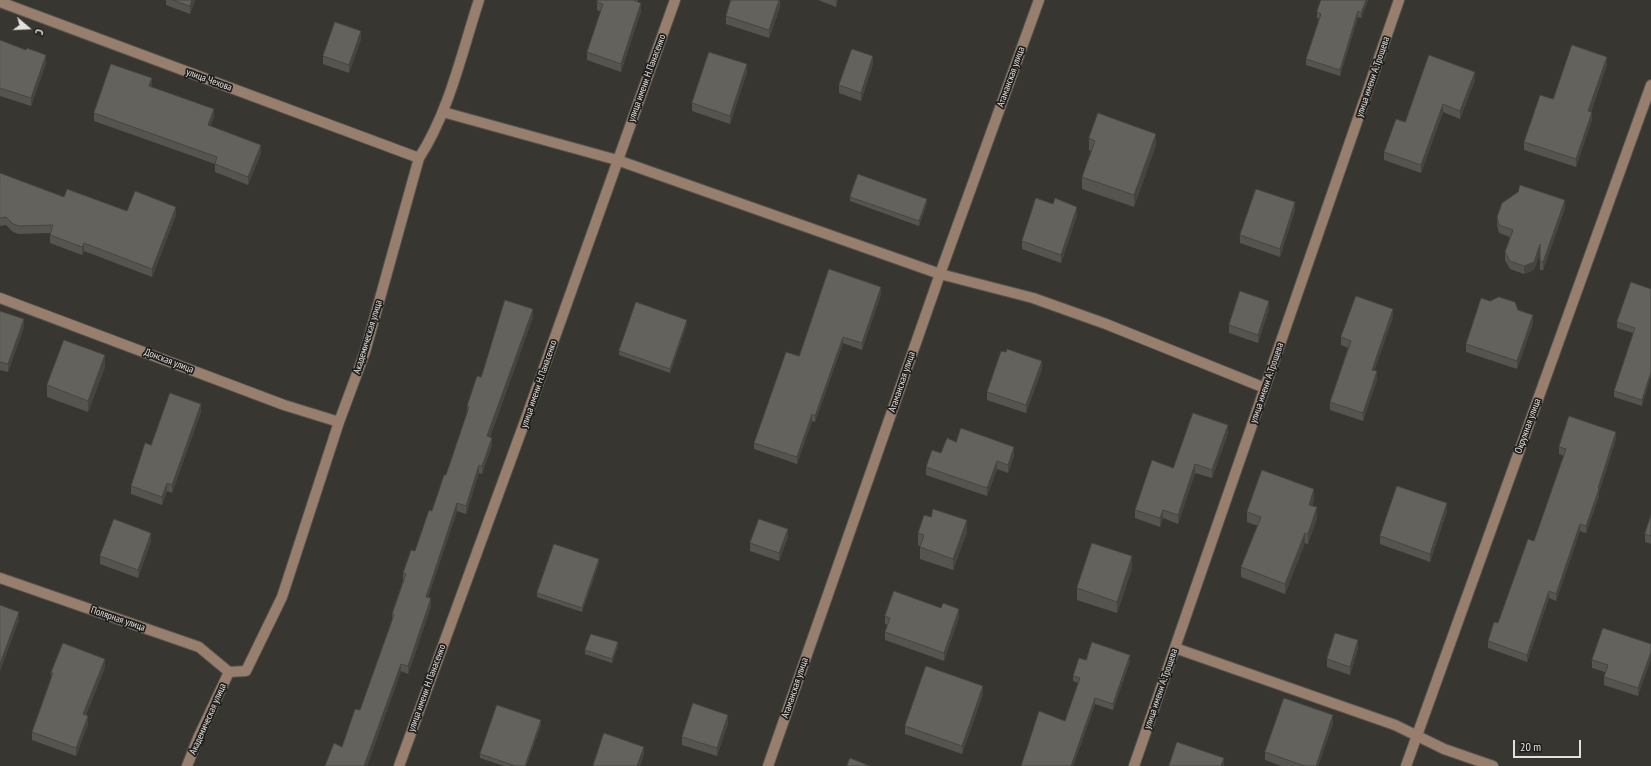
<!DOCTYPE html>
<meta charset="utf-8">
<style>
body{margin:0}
#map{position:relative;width:1651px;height:766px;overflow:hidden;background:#383631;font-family:"PT Sans Narrow",sans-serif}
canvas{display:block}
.north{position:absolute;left:8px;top:8px;width:40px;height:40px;-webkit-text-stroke:3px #1e1d1b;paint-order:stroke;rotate:109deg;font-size:11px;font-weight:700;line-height:16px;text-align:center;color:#e2e1de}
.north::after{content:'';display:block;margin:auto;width:14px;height:18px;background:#e2e1de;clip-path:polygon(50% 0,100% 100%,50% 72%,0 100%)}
.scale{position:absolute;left:1513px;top:740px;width:68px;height:18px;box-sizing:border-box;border:2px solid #e2e1de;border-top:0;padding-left:5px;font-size:12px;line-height:14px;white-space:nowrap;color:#e2e1de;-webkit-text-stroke:3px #1e1d1b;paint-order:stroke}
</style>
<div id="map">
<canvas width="1651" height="766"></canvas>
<div class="north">С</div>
<div class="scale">20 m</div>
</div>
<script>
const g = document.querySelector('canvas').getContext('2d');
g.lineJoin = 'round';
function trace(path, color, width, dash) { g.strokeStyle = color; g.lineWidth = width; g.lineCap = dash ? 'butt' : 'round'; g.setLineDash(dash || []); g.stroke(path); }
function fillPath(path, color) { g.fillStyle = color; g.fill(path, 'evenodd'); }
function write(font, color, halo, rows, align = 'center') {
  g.font = font + ' "PT Sans Narrow",sans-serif'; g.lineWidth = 3.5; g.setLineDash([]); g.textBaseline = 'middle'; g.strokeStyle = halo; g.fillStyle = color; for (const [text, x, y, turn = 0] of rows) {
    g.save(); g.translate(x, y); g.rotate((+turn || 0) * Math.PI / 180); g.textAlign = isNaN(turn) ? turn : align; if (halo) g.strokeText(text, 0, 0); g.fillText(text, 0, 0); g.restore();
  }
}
const minor = new Path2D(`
 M0,2L419,158
 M443,112L617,160L940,274L1033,298L1106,324L1265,388
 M0,298L284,405L339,422
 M0,578L199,647L229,672
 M1175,648L1395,725L1444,749L1493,766
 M229,672L246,671L282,597L339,422L365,352L419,158C449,112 462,52 479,0
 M187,766L198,738L229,672
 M399,766L525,421L675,0
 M768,766L940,274L1039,0
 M1134,766L1399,0
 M1406,766L1651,85`);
const wall = new Path2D(`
 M166,0H195L190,14L166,5Z
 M598,0H638L637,2L641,11L621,72L587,60V52L601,12L597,10V2Z
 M780,0V7L769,38L726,24V16Z
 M818,0H838L836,7Z
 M1321,0H1368L1361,18L1358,17L1340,76L1306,65V59L1319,19L1317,18V12Z
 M361,39L349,73L323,64V56Z
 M0,40L46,63L31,106L0,96Z
 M873,64L861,101L839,93V85Z
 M1607,65L1591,112L1592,120L1576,167L1524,150V142L1553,99Z
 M747,72L730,124L692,111V103Z
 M1475,80L1460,119L1443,112L1421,173L1384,160V152L1405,122Z
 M152,86L151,87L214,117L210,126L261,153L248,185L215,172V164L94,121V113Z
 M1089,138L1156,145L1134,207L1082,189V177L1091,151L1089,150Z
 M0,173L64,197L127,211L176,215L152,277L84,251L82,255L50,243V233L19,234L13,232L6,225L0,226Z
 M850,197L927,203L919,226L850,201Z
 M1565,208L1543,270H1540V252L1534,270L1524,274L1510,269L1505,260V252L1510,237L1499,233L1497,225V217Z
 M1295,210L1280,257L1240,243V235Z
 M1077,215L1061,263L1022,249V241Z
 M1651,289L1642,406L1614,397V391L1633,333L1617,328V322Z
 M881,294L862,350L843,343L815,422L812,421L797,464L754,449V443L799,356Z
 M1490,301L1518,310L1533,323L1517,369L1466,352V344Z
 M1269,309L1258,343L1229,333V325Z
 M0,311L24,327L8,372L0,370Z
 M533,317L490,437L492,445L482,474L479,473L466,514L457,511L428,597L431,606L417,648L408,674L401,671L367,766H325L342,747L360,710L392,620V614L403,581V573L415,551L446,475L467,413V406L481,377Z
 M1393,317L1374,371L1377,379L1363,421L1330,410V402L1348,348L1341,345V337Z
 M687,324L670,373L619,355V351Z
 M105,367L88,412L47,397V385Z
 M1042,369L1026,413L987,400V392Z
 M201,412L172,493L167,491L162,505L131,494V486L151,445Z
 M1228,433L1212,478L1195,473L1178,524L1163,518L1160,527L1135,518V510L1173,468Z
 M1616,439L1599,492V496L1586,533L1580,531L1556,601L1549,598L1527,662L1488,648V641L1498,623L1534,541L1564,456L1559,454V447Z
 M956,442L1014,455L1008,473L997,469L987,496L926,475V467L941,453Z
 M1314,499L1312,506L1317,518L1308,544L1305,543L1285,594L1241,577V567L1258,526L1247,522V512Z
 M1447,511L1430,562L1380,544V536Z
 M1651,515V544L1645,542V534Z
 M967,532L953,570L920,559V546L918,545V533Z
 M788,537L779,561L750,551V543Z
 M151,541L138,578L100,564V556Z
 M599,563L582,612L537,597V593Z
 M1132,568L1117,613L1077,600V588Z
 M941,608L959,617L944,661L885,640V632L887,625L885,624V616Z
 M1651,644L1638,696L1604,685V677L1605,672L1592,668V660Z
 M618,646L612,663L585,654V650Z
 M1358,648L1350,675L1327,667V659Z
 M1086,660L1130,661L1113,710L1095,704L1073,766H1021L1065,721L1078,683L1073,681V676Z
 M105,667L86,715L88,724L76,756L32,740V732L51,678V673Z
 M983,694L962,754L905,734V726Z
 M728,723L717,756L682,745V737Z
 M1333,723L1318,766H1281L1265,760V752Z
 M541,725L526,766H504L480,758V754Z`);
const shadedWall = new Path2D(`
 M192,0H195L190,14V6Z
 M779,0L780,7L769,38V30Z
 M836,0H838L836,7Z
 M1366,0H1368L1361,18V13Z
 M641,3V11L621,72V64Z
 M1358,11V17L1340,76V70Z
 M361,31V39L349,73V65Z
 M46,55V63L31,106V98Z
 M873,56V64L861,101V93Z
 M1607,57V65L1588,119V111Z
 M747,64V72L730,124V116Z
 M1475,72V80L1460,119V111Z
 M152,78V86L149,94V86Z
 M1443,104V112L1421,173V165Z
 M214,109V117L208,133V125Z
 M1592,112V120L1576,167V159Z
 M1156,134V145L1134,207V195Z
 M261,145V153L248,185V177Z
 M927,199V203L919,226V221Z
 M1565,200V208L1543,270V262Z
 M1295,202V210L1280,257V249Z
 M176,207V215L152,277V269Z
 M1077,207V215L1061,263V255Z
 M84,243V251L82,255V247Z
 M1540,244V252L1534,270L1524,274V266Z
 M881,287V294L862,350V343Z
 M1269,301V309L1258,343V335Z
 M533,309V317L487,444V436Z
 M1393,309V317L1372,378V370Z
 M1533,315V323L1517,369V361Z
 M24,319V327L8,372V364Z
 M687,320V324L670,373V369Z
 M843,337V343L815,422V416Z
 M105,355V367L88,412V401Z
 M1042,361V369L1026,413V405Z
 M1377,371V379L1363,421V413Z
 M1651,372V377L1642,406V400Z
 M201,404V412L172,493V485Z
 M812,414V421L797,464V457Z
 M1228,425V433L1212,478V470Z
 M1616,432V439L1599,492V496L1586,533V526L1598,488Z
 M492,438V445L482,474V466Z
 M1014,447V455L1008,473V465Z
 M997,461V469L987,496V488Z
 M1195,464V473L1178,524V515Z
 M479,465V473L466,514V506Z
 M167,483V491L162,505V497Z
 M1314,489V499L1309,515V505Z
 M457,503V511L426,604V597Z
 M1447,503V511L1430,562V554Z
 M1317,507V518L1308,544V534Z
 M1163,510V518L1160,527V518Z
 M967,520V532L953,570V559Z
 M1580,524V531L1556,601V594Z
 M788,529V537L779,561V553Z
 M151,533V541L138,578V570Z
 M1305,533V543L1285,594V584Z
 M1132,556V568L1117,613V602Z
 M599,559V563L582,612V608Z
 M1549,591V598L1527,662V655Z
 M431,598V606L408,674V666Z
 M959,609V617L944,661V653Z
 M19,612V620L0,672V664Z
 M1358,640V648L1350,675V667Z
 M618,642V646L612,663V659Z
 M1651,652V660L1638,696V688Z
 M1130,655V661L1113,710V704Z
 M105,659V667L83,722V714Z
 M401,664V671L367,766H364Z
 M983,686V694L962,754V746Z
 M1095,698V704L1073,766H1071Z
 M728,715V723L717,756V748Z
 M1333,715V723L1318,766H1316Z
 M88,716V724L76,756V748Z
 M541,720V725L526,766H525Z
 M644,747V755L640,766H637Z
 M1224,758V766H1221Z`);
const building = new Path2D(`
 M173,0H192L190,6Z
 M598,0H635V1L641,3L621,64L587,52L603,4L597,2Z
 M731,0H779L769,30L726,16Z
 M1321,0H1366L1361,13L1358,11L1340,70L1306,59L1321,14L1317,12Z
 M335,22L361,31L349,65L323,56Z
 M0,40L26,50L27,48L46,55L31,98L0,88Z
 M1572,45L1607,57L1588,111L1592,112L1576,159L1524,142L1540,95L1553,99Z
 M852,49L873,56L861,93L839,85Z
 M709,52L747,64L730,116L692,103Z
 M1429,55L1475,72L1460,111L1443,104L1421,165L1384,152L1396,119L1405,122Z
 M111,64L152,78L149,86L214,109L208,125L261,145L248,177L215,164L217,157L94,113Z
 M1098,113L1156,134L1134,195L1082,177L1095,141L1089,138Z
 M0,173L64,197L67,189L127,211L135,191L176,207L152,269L84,243L82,247L50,235L53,225L19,226L13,224L6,217L0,218Z
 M858,174L927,199L919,221L850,197Z
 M1520,185L1565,200L1543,262H1540V244L1534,262L1524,266L1510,261L1505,252L1513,230L1499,225L1497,217L1502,203L1518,192Z
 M1256,189L1295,202L1280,249L1240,235Z
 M1036,198L1053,204L1055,198L1077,207L1061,255L1022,241Z
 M829,269L881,287L862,343L843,337L815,416L812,414L797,457L754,443L786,352L799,356Z
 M1631,282L1651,289V372L1642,400L1614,391L1635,328L1617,322Z
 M1240,291L1269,301L1258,335L1229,325Z
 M1356,296L1393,309L1372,370L1377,371L1363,413L1330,402L1351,341L1341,337Z
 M1499,297L1515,302L1518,310L1533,315L1517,361L1466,344L1481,298L1490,301Z
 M505,300L533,309L487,436L492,438L482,466L479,465L466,506L457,503L426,597L431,598L408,666L401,664L364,766H325L334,743L342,747L355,709L360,710L394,615L392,614L406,574L403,573L411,550L415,551L429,510L432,511L444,475H446L469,407L467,406L477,376L481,377Z
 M636,302L687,320L670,369L619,351Z
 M0,311L24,319L8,364L0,362Z
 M64,340L105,355L88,401L47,385Z
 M1007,349L1042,361L1026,405L987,392L1001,351L1006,352Z
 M170,393L201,404L172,485L167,483L162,497L131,486L145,443L151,445Z
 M1193,413L1228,425L1212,470L1195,464L1178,515L1163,510L1160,518L1135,510L1152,460L1173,468Z
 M1569,416L1616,432L1598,488L1599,489L1586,526L1580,524L1556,594L1549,591L1527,655L1488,641L1494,622L1498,623L1528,539L1534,541L1566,449L1559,447Z
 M961,428L1014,447L1008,465L997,461L987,488L926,467L932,450L941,453L947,438L956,442Z
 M1262,470L1314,489L1309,505L1317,507L1308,534L1305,533L1285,584L1241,567L1261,517L1247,512Z
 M1397,486L1447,503L1430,554L1380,536Z
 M933,509L967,520L953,559L920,547L924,535L918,533L924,515L931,517Z
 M1651,515V536L1645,534Z
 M114,519L151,533L138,570L100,556Z
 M759,519L788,529L779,553L750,543Z
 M1092,543L1132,556L1117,602L1077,588Z
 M554,544L599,559L582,608L537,593Z
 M894,591L941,608L943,603L959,609L944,653L885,632L890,618L885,616Z
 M0,605L19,612L0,664Z
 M1603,628L1651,644V652L1638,688L1604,677L1608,665L1592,660Z
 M1335,633L1358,640L1350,667L1327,659Z
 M591,634L618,642L612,659L585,650Z
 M1092,642L1130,655L1113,704L1095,698L1071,766H1021L1039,711L1065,721L1080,678L1073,676L1079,658L1086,660Z
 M63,643L105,659L83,714L88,716L76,748L32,732L53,673H51Z
 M926,666L983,686L962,746L905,726Z
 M1284,698L1333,715L1316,766H1305L1265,752Z
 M693,703L728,715L717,748L682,737Z
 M497,705L541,720L525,766H516L480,754Z
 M604,733L644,747L637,766H593Z
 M1177,742L1224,758L1221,766H1169Z
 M850,758L870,766H847Z`);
const streetNames = [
 ["Атаманская улица",1011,77,-70],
 ["улица имени А.Трощева",1373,77,-71],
 ["улица имени Н.Панасенко",647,78,-70],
 ["улица Чехова",209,80,20],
 ["Академическая улица",368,337,-73],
 ["Донская улица",169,361,21],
 ["Атаманская улица",902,382,-71],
 ["улица имени А.Трощева",1267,383,-71],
 ["улица имени Н.Панасенко",539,384,-71],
 ["Окружная улица",1528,426,-70],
 ["Полярная улица",118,619,19],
 ["улица имени Н.Панасенко",427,688,-70],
 ["Атаманская улица",795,688,-71],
 ["улица имени А.Трощева",1161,689,-71],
 ["Академическая улица",208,719,-66]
];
trace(minor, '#575550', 12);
trace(minor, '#987f6d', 10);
fillPath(wall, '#56544f');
fillPath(shadedWall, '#464540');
fillPath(building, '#64625c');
trace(building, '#464540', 1);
write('10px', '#e2e1de', '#1e1d1b', streetNames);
</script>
